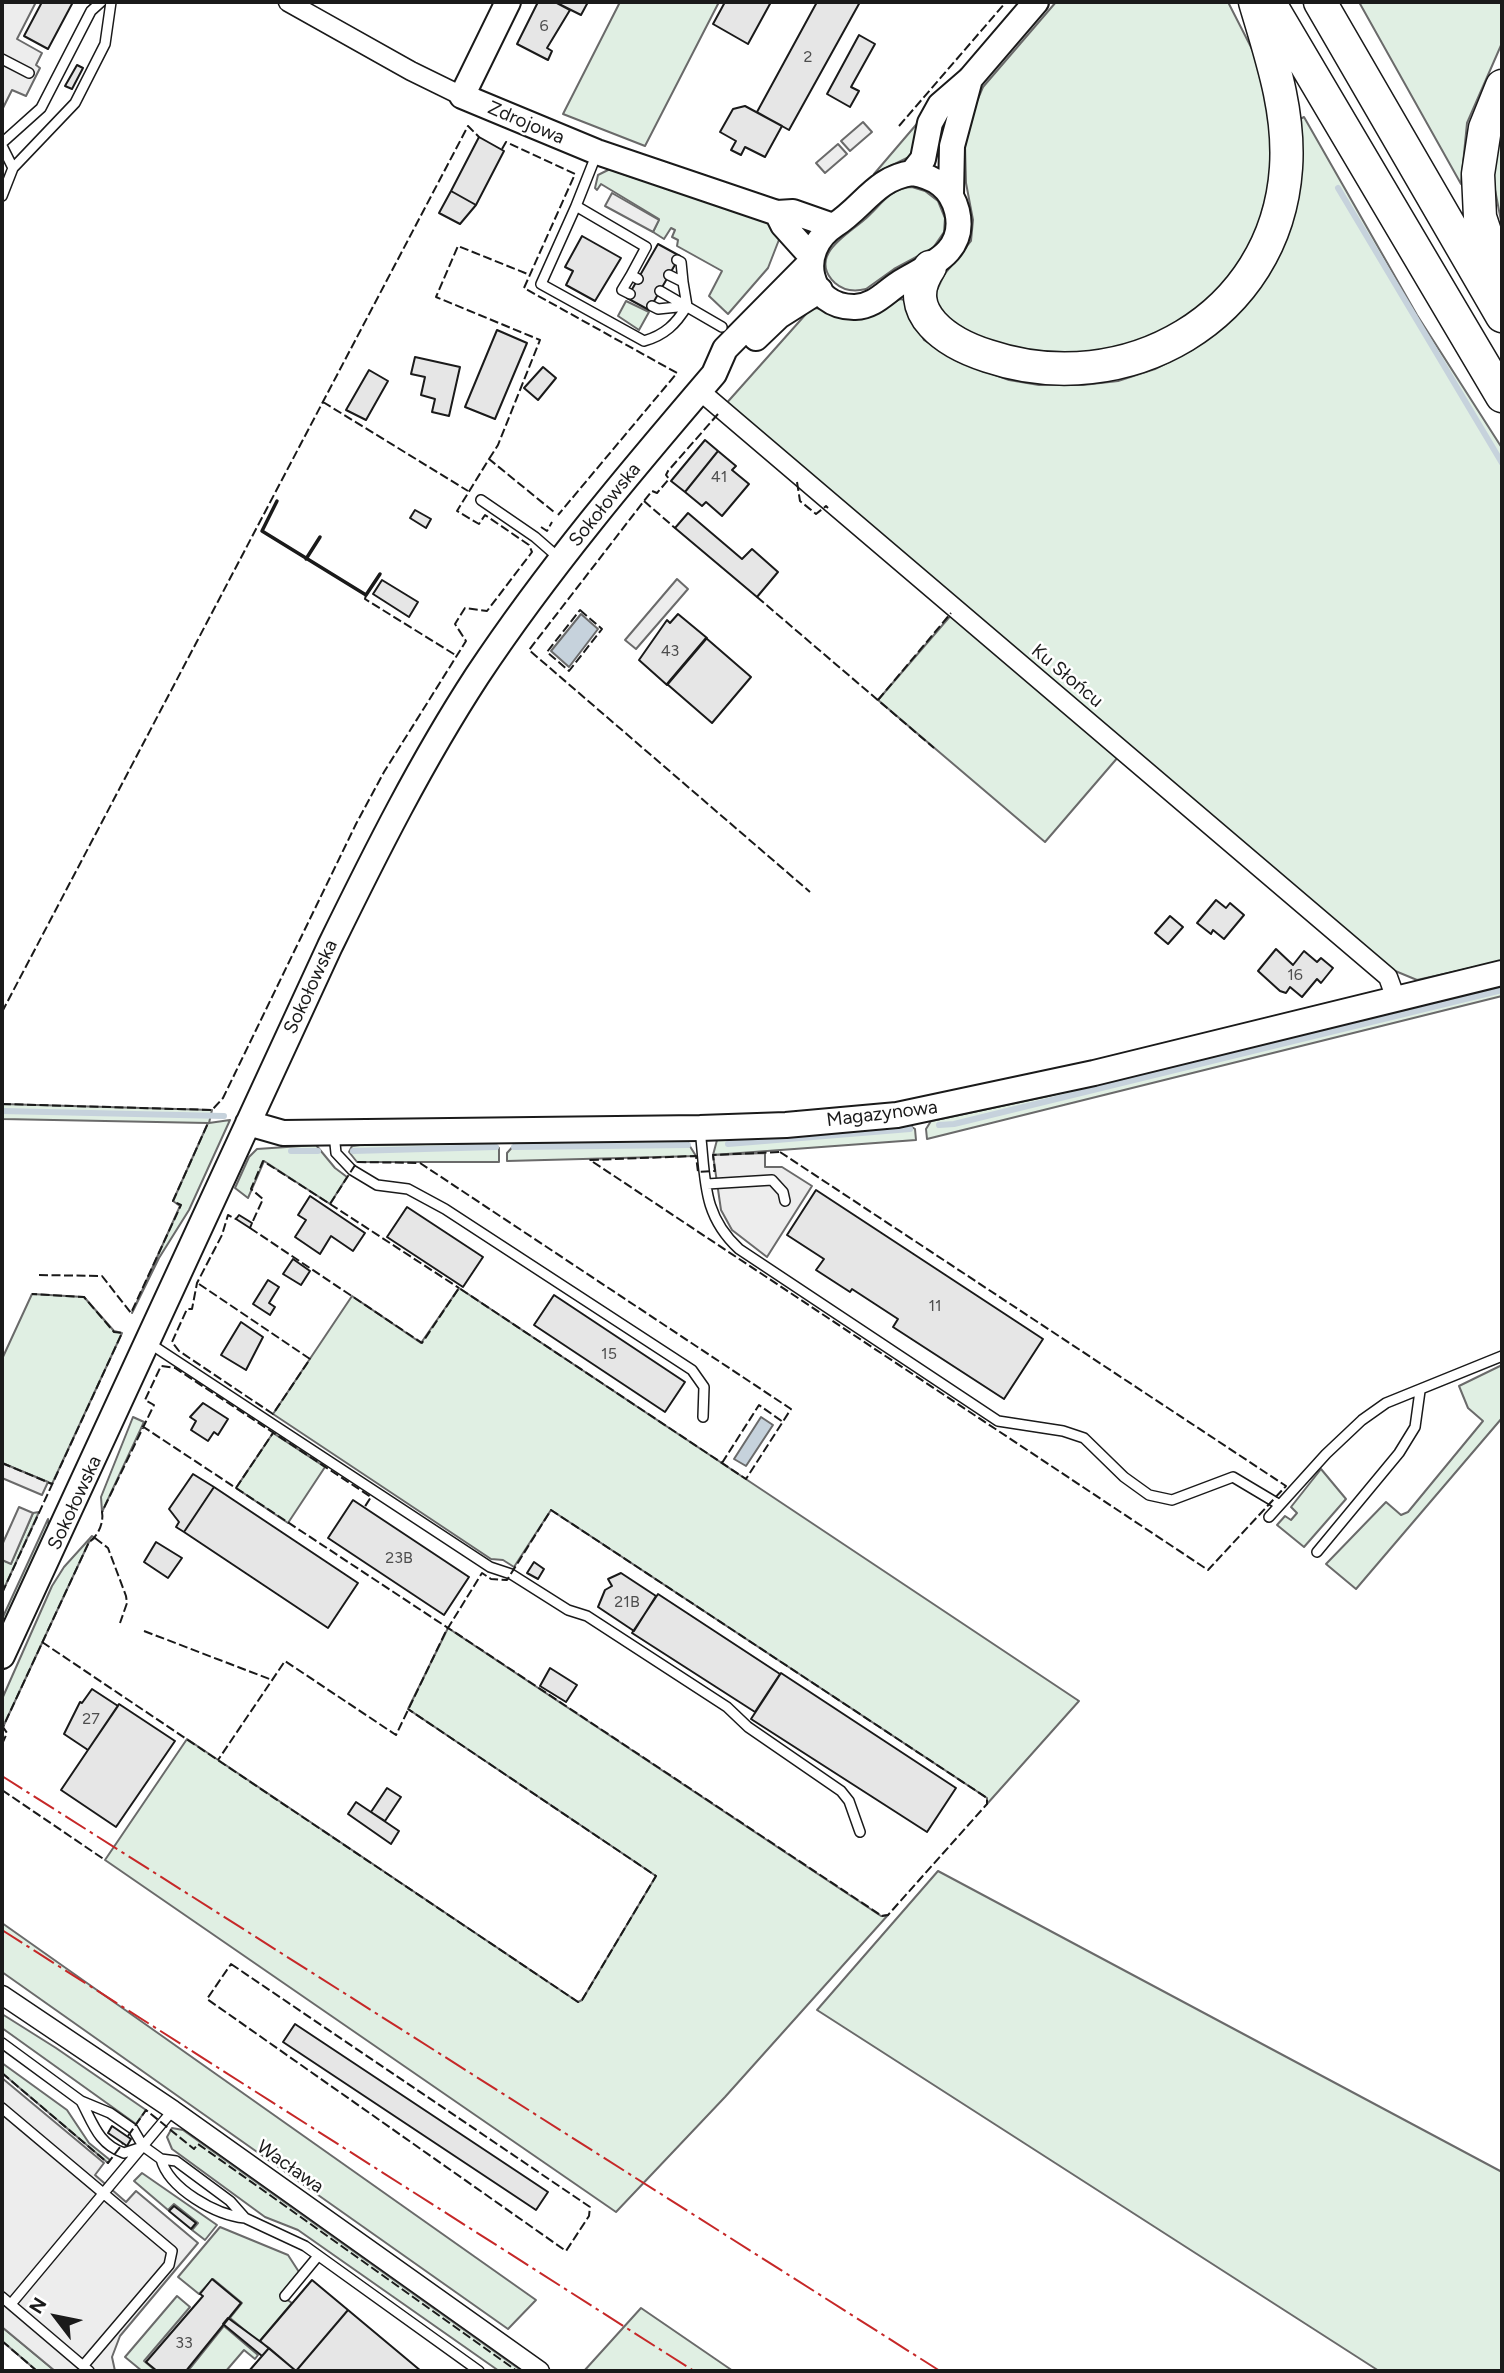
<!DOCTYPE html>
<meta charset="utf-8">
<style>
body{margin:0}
#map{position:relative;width:1504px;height:2373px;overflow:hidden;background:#fff;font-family:Figtree,sans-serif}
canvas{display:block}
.frame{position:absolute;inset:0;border:4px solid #1a1a1a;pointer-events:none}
.north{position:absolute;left:21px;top:2282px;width:70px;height:70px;-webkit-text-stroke:5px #fff;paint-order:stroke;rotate:302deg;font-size:19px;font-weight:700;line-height:28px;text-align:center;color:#1a1a1a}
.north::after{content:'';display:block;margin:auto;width:24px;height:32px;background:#1a1a1a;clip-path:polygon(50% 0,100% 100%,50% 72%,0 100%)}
</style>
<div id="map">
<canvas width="1504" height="2373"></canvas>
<div class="frame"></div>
<div class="north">N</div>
</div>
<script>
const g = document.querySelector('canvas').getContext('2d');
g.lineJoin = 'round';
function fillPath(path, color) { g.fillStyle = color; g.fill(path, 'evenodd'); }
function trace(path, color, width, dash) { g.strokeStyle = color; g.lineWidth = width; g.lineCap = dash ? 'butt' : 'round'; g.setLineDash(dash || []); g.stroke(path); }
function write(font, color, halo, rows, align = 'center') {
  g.font = font + ' Figtree,sans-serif'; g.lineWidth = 5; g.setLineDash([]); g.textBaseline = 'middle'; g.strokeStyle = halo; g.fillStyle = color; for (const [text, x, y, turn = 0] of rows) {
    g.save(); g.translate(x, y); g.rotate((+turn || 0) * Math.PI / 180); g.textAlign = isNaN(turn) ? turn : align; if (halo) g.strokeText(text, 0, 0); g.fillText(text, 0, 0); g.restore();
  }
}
const green = new Path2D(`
 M620,2H719L645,146L563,114Z
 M1056,2H1228L1253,51L1264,86L1275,165L1255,237L1214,300L1139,349L1044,361L960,331L937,308L936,292L944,275L971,241L973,220L966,183L965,146L971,115L983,87Z
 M1359,2H1502V43L1467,123L1461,184Z
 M927,112L917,147L909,157L874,174Z
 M1304,117L1417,315L1502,448V961L1417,980L1388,968L724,406L806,314L805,308L881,310L900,299L905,300L924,340L957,361L1009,380L1039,385H1083L1118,381L1155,369L1192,350L1223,326L1251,296L1298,120Z
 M1502,117V226L1491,169Z
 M610,169C665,192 734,197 782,232L768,268L728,314L709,296L722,271L677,246L678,240L672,237L675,230L671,228L664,239L653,232L659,219L601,184L597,190L595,188L598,175Z
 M912,187L925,191L938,201L945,218L944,232L933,248L894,269L866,289C854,292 844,291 835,283C807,256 847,235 864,220C880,207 889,188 912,187Z
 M626,301L649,312L639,330L618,316Z
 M952,614L1119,756L1045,842L878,700Z
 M1502,984V996L927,1139L926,1129L931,1121L1048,1096Z
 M2,1104L212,1110L209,1123L230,1120L189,1210L159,1258L132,1313L180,1206L173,1201L208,1123L2,1119Z
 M909,1125L915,1129L916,1140L713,1155L717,1140L724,1139L808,1136Z
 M686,1140L696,1156L507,1161V1153L516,1143Z
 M493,1143L499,1148V1162H357L349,1152L352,1146L360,1145Z
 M316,1145L335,1168L347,1177L330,1204L264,1161L248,1198L235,1188L249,1157L257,1149Z
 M459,1288L1079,1701L987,1804V1798L551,1510L514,1567L503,1560L491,1559L273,1414L352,1296L421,1343Z
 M32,1294L84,1297L114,1331L122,1333L52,1484L2,1463V1359Z
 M1502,1365V1418L1356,1589L1326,1564L1386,1502L1401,1515L1408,1512L1483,1421L1468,1408L1459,1386Z
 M133,1417L144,1422L102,1512L101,1497Z
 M273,1433L325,1467L288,1523L236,1488Z
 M1321,1469L1346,1499L1304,1547L1277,1525L1285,1516L1291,1520L1297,1513L1291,1507Z
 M39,1512L2,1593V1560L11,1563L33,1513Z
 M48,1519L49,1528L2,1631V1619Z
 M92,1536L95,1538L89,1542L3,1727L2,1699L52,1586L64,1567Z
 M448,1628L881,1916L888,1915L725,2097L616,2212L105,1860L187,1739L578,2002L582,2000L656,1876L408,1709Z
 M938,1871L1502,2172V2371H1379L817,2010Z
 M2,1923L536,2300L508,2329L2,1972Z
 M2,2014L56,2048L146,2110L136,2124L2,2028Z
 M2,2063L67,2110L89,2143L110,2160L108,2163L2,2073Z
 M172,2128L183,2130L522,2371H499L298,2230L265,2217L172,2149L167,2137Z
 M142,2173L217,2225L205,2240L192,2230L198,2223L174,2204L168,2210L134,2181Z
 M220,2227L288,2255L299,2272L280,2295L292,2303L259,2342L230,2318L242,2303L213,2279L199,2294L178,2277Z
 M177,2296L190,2307L144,2361L156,2371H142L125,2357Z
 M641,2308L733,2371H584Z
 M224,2326L258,2355L255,2359L244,2350L226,2371H188Z
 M2,2327L55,2371H37L2,2341Z`);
const parking = new Path2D(`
 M2,2H36L17,39L42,53L36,65L40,68L26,96L12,90L2,110Z
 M863,122L872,132L850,151L841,141Z
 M838,144L847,154L825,173L816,163Z
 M612,193L659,220L653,232L605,206Z
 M677,579L688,589L636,649L625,640Z
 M765,1153V1167H782L812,1186L767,1257L732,1230L721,1210L713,1155Z
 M2,1463L48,1482L42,1495L2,1478Z
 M19,1507L33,1513L11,1564L2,1560V1545Z
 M2,2078L104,2163L95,2175L126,2202L136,2191L198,2243L120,2336L112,2357L115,2371H55L2,2327Z`);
const water = new Path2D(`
 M581,614L598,629L569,667L551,651Z
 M761,1417L773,1425L746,1466L734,1459Z`);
const stream = new Path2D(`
 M1338,188L1502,463
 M2,1111L224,1116
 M939,1125L954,1124L1502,990
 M728,1144L910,1129
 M514,1147L688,1145
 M291,1151H318
 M353,1151L496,1147`);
const building = new Path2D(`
 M42,2H73L48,49L24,36Z
 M538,2H555L570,10L547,48L552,51L548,60L517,44Z
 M555,2H588L581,15Z
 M725,2H771L748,44L713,24Z
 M817,2H860L789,130L757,112Z
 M859,35L875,44L851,87L859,91L850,107L827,94Z
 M77,65L83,68L72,89L65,86Z
 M745,106L782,126L765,157L745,147L741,155L731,150L736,141L720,132L733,109Z
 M479,137L504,151L476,205L451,191Z
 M451,191L476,205L460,224L439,213Z
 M582,236L621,258L595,301L566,285L573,271L565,267Z
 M658,244L680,256L649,310L627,298Z
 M497,330L527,343L495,419L465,407Z
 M415,357L460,367L449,416L432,412L435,399L421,395L425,377L411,374Z
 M543,367L556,378L538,400L524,388Z
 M369,370L388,381L366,420L346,410Z
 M705,440L718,451L685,492L671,481Z
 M718,451L736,466L732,470L749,484L722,516L706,502L702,506L685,492Z
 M415,510L431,519L426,528L410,518Z
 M688,513L742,559L752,549L778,572L757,597L675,528Z
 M382,580L418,602L409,617L373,594Z
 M678,614L707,638L667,685L639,660L667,620L670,623Z
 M706,638L751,677L712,723L667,684Z
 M1216,900L1226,908L1230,903L1244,915L1224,939L1213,930L1211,934L1197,923Z
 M1170,916L1183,927L1168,944L1155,933Z
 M1276,949L1293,965L1304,951L1317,962L1321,958L1333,968L1321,983L1317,979L1302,997L1290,987L1286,993L1280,991L1258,971Z
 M816,1190L1043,1339L1004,1399L893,1327L898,1319L852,1289L850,1292L816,1270L824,1259L787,1235Z
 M310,1196L365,1233L353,1251L331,1236L320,1254L295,1237L306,1220L298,1215Z
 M407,1207L483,1257L463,1287L387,1237Z
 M239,1215L252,1223L250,1228L236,1219Z
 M293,1259L310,1271L301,1285L283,1274Z
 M268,1280L279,1287L269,1303L275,1307L270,1315L253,1304Z
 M554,1295L685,1382L665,1412L534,1325Z
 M241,1322L263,1337L246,1370L221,1355Z
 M203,1403L228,1419L218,1435L214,1432L208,1441L191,1430L196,1421L190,1417Z
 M193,1474L214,1487L184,1532L176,1527L179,1522L169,1509Z
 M214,1487L358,1583L328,1628L184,1532Z
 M353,1500L469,1577L444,1615L328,1538Z
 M156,1542L182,1558L168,1578L144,1562Z
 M534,1562L544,1569L538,1579L527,1573Z
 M621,1573L656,1596L634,1631L598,1607L605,1590L612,1586L608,1579Z
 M658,1594L780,1674L755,1712L632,1633Z
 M550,1668L577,1685L566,1702L540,1686Z
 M781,1673L956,1788L927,1832L751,1719Z
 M92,1689L118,1706L88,1750L64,1734L80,1702L82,1703Z
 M119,1704L175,1741L116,1827L61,1790Z
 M387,1788L401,1797L385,1821L371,1812Z
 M356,1802L399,1831L391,1844L348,1814Z
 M295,2024L548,2192L536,2210L283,2042Z
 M112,2126L131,2139L127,2146L108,2133Z
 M174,2206L196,2223L191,2229L169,2211Z
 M212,2279L241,2303L186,2371H157L146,2362L203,2296L200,2294Z
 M312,2280L348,2310L296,2371L260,2341Z
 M348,2310L421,2371H296Z
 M228,2318L269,2348L262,2356L223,2324Z
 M269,2348L296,2371H249Z`);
const lane = new Path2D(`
 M2,59L29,73
 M2,143L41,108L91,11L101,2
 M2,146L13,168L2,196
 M597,153L576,206L646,247L631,275L638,279
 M13,168L75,103L105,44L111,2
 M576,206L541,284L644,341C665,335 676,324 687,306
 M677,260L681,262L683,282
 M660,291L722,327
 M630,294L622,290L631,275
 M652,306L658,309L687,306L683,282L669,275
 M481,500L535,537L559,558
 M700,1130C706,1178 701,1214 739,1249L998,1421L1063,1431L1084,1438L1124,1477L1149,1495L1172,1500L1233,1477L1280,1505
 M334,1134L336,1153L352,1170L377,1185L408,1189L445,1209L692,1370L704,1387L703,1417
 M707,1184L772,1180L783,1192L785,1201
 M149,1343L490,1567L511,1574L568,1610L587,1616L727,1707L748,1727L841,1791L849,1801L860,1832
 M1269,1517L1326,1454L1362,1420L1386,1403L1502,1356
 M1317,1552L1399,1453L1415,1427L1420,1391
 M2,2043L81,2101L110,2113L133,2129L143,2146L161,2159L176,2161L230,2201L245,2218L305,2246L479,2371
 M81,2101C93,2123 98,2144 124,2153L142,2147
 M2,2108L172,2251L169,2265L83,2366
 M161,2159C169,2189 216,2215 245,2218
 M285,2296L318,2256
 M2,2297L89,2371
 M11,2304L173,2110`);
const street = new Path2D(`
 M288,2L411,71L462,96
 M700,391L1388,977L1396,999
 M2,1995L173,2110L540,2371`);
const secondary = new Path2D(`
 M508,2L462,96L597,152L777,213L793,212L833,226
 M912,173C935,177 951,187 957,211C967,253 929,265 901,282C885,292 875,306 855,307C808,308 795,251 835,225C864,206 876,178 912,173Z
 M912,173L923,159L930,123L940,105L970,79L1036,2
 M951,195L952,146L970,79
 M777,213L783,225L810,255
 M756,338L779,316L820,290
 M248,1123L283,1133L700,1128L786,1125L897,1115L1094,1073L1502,973
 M2,1656L330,946C375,854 421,762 477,676C548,569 631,471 714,374L725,349L810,263`);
const highway = new Path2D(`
 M1269,2L1502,396
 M1320,2L1502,316
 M930,267C898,313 950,344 988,356C1125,402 1276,318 1286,168C1290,111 1271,56 1255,2
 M1499,295L1489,244L1480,217L1478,174L1485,128L1502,86`);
const fence = new Path2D(`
 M899,126L1006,2
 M502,149L506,142L575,174L524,288L677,373L558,515
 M323,402L468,491
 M718,414L668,471L666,475L669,479L657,493L652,491L644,501L529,650L810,892
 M489,459L498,445L540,340L436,297L458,246L530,275
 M797,482L800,501L816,514L826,506L828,508
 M644,501L675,528
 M541,527L547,531L552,522
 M366,595L365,599L457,656
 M757,597L934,748
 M580,610L602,629L569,671L547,652Z
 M878,700L951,613
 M2,1012L468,126L479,137
 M2,1104L212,1110L223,1098L356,824L384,772L466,641L455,624L465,608L487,611L532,552L529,545L485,515L479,524L457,511L489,459L554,512
 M780,1152L1286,1486L1208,1570L590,1160L696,1156L698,1172L715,1171L713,1155Z
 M330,1204L459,1288
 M250,1228L422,1343L459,1288L746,1479L791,1409L420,1163L357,1162L330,1204L263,1161L251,1189L263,1199L252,1223
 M39,1275L102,1276L131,1313L181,1205L173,1201L208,1123
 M199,1284L310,1359L273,1414L179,1351L172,1342L187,1309H192L197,1283L222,1235L228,1215L236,1219
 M142,1426L448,1628L453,1631L882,1916L888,1915L987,1804V1798L551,1510L507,1580L491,1579L482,1573L448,1628L447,1629L396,1735L285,1661L218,1760
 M2,1463L52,1484
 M722,1463L759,1405L783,1422
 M236,1488L273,1433
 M95,1538L108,1548L126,1596L127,1603L120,1623
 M2,1593L122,1333L114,1332L84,1297L32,1294
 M144,1631L272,1680
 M42,1642L578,2002L582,2000L656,1876L408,1709
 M2,1744L7,1733L3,1727L89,1542C98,1536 104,1523 102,1512L154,1405L145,1400L161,1366L175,1368L371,1497L364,1508
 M2,1790L105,1860
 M231,1964L590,2207L589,2216L566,2251L207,1999Z
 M2,2073L108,2163L123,2143
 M128,2136L146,2110L194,2149L198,2144L517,2371
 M2,2341L37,2371`);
const wall = new Path2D(`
 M277,501L262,531L366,595L380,574
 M306,559L320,537`);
const power = new Path2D(`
 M2,1776L940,2371
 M2,1930L694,2371`);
const numberNames = [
 ["6",544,26],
 ["2",808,57],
 ["41",719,477],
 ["43",670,651],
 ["16",1295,975],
 ["11",935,1306],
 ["15",609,1354],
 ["23B",399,1558],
 ["21B",627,1602],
 ["27",91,1719],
 ["33",184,2343]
];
const streetNames = [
 ["Zdrojowa",526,123,23],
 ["Sokołowska",605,505,-51],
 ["Ku Słońcu",1067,676,40],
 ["Sokołowska",311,987,-65],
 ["Magazynowa",882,1114,-7],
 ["Sokołowska",75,1503,-65],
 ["Wacława",290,2167,35]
];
fillPath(green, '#e0efe3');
trace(green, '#6a6a6a', 2);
fillPath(parking, '#ededed');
trace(parking, '#6a6a6a', 2);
fillPath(water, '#c6d2dc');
trace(water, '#6a6a6a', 2);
trace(stream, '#c6d2dc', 6);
fillPath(building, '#e6e6e6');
trace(building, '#1a1a1a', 2);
trace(lane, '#1a1a1a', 12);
trace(street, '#1a1a1a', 21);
trace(secondary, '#1a1a1a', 28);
trace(highway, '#1a1a1a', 35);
trace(lane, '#fff', 9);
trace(street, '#fff', 18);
trace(secondary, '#fff', 24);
trace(highway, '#fff', 32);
trace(fence, '#1a1a1a', 2, [9, 3.5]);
trace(wall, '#1a1a1a', 3.5);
trace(power, '#c62828', 2, [24, 5, 3.5, 5]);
write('16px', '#4d4d4d', null, numberNames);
write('19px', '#1a1a1a', '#fff', streetNames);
</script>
